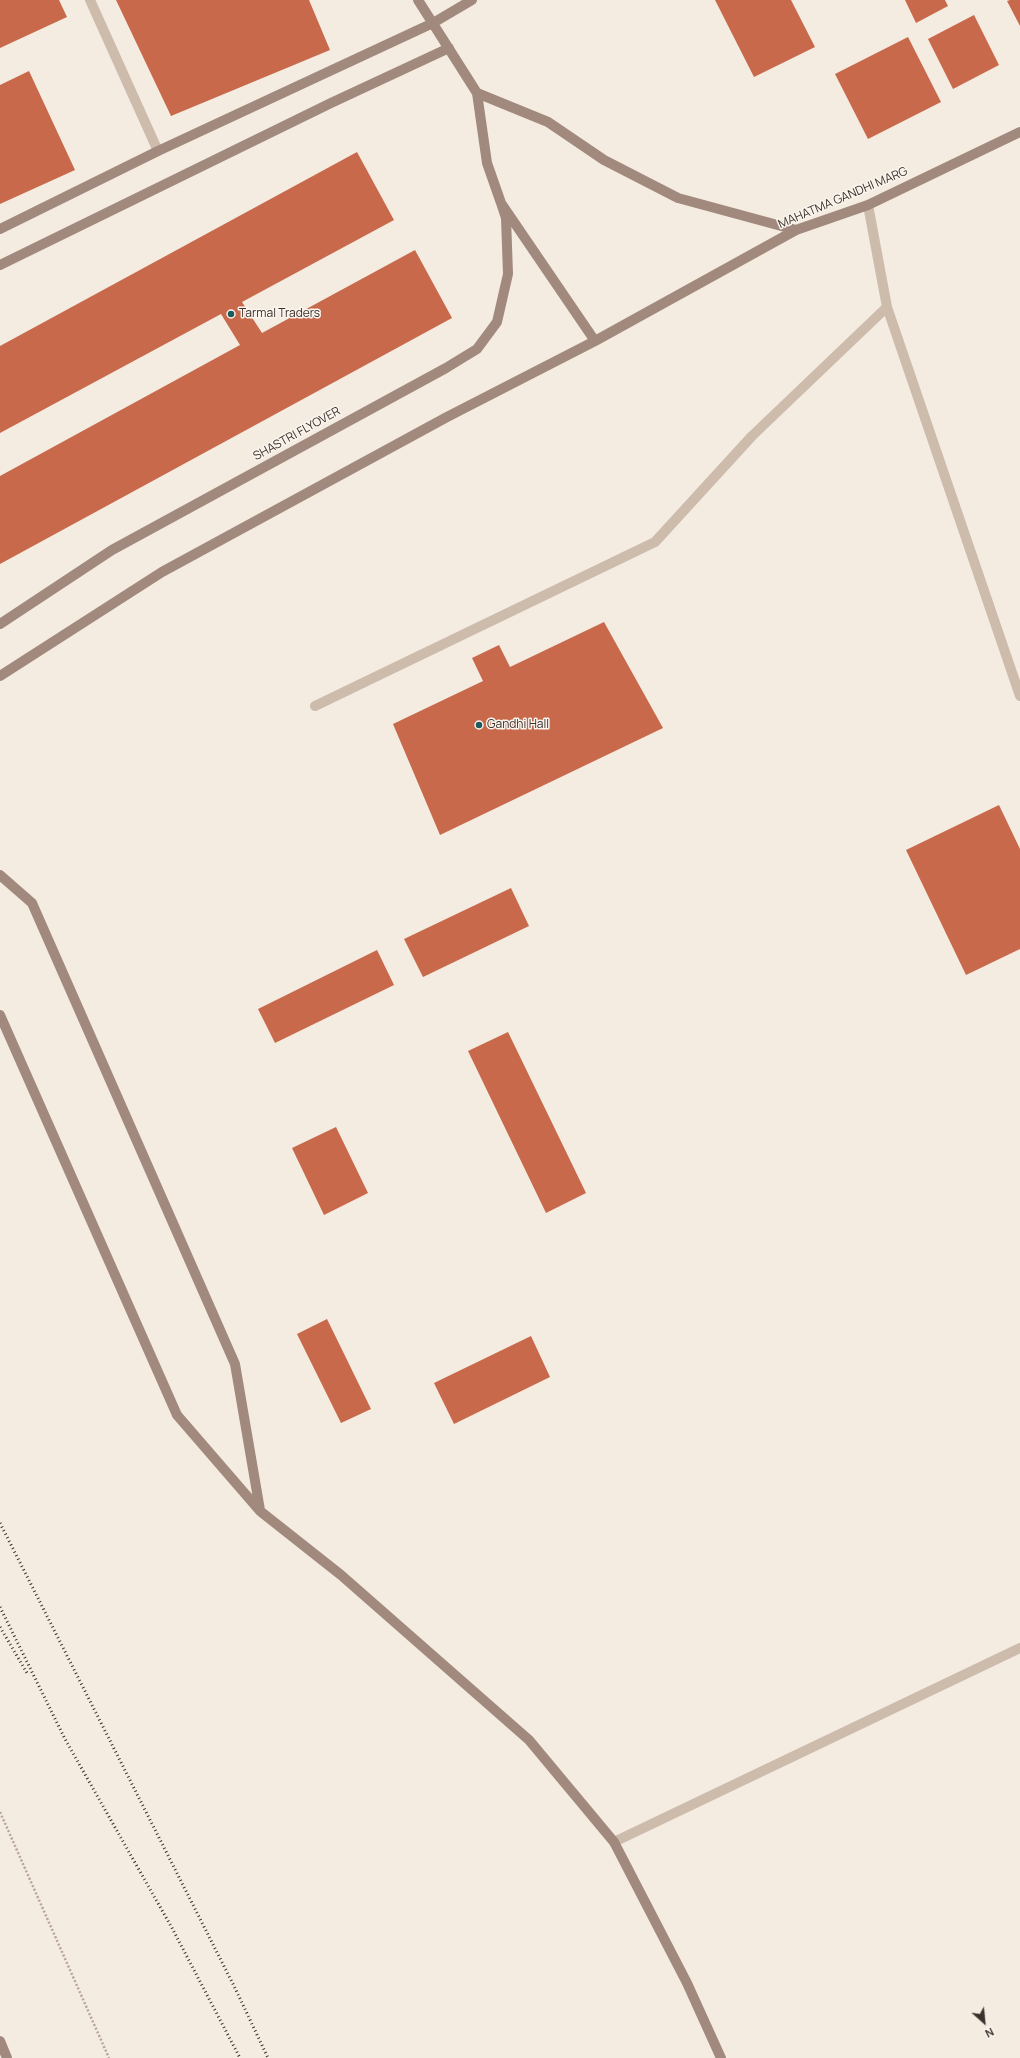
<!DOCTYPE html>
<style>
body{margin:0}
#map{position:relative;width:1020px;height:2058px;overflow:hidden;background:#f4ebe1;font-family:Manrope,sans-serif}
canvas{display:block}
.north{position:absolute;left:964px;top:2002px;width:40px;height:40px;-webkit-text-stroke:3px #fbf5ee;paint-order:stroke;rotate:153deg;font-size:11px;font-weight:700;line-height:16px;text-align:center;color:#3b302b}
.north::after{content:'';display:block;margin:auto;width:14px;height:18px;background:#3b302b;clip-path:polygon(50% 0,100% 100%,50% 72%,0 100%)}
</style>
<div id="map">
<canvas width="1020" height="2058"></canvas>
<div class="north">N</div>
</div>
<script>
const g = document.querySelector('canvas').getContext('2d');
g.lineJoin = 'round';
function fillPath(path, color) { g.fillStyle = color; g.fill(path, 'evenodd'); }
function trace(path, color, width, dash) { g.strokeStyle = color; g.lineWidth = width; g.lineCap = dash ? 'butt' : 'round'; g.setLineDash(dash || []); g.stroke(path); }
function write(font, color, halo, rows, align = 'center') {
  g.font = font + ' Manrope,sans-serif'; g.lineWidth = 3; g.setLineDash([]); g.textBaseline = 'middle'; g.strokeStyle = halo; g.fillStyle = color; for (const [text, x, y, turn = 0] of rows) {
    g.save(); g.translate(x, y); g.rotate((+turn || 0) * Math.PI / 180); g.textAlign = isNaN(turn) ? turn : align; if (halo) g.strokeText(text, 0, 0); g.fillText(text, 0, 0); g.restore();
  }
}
const building = new Path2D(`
 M0,0H59L67,17L0,48Z
 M116,0H309L330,50L171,116Z
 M715,0H791L815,47L754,77Z
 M905,0H945L948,6L916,23Z
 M1010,0H1020V26L1007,1Z
 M974,15L999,65L953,89L928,39Z
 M908,37L941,102L868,139L835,74Z
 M29,71L75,170L0,204V85Z
 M357,152L394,220L242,302L262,333L415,250L452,318L0,564V476L240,345L221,314L0,433V346Z
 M604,622L663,728L440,835L393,724L483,681L472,658L499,645L510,667Z
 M999,805L1020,849V949L966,975L906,850Z
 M511,888L529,926L423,977L404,939Z
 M377,950L394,985L275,1043L258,1009Z
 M508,1032L586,1193L546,1213L468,1051Z
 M336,1127L368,1193L324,1215L292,1148Z
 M327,1319L371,1409L341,1423L297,1334Z
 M531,1336L550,1377L454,1424L434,1383Z`);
const path = new Path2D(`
 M0,1812L109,2058`);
const lane = new Path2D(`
 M868,205L887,307L1020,696
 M315,706L655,542L752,436L887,307
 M614,1842L1020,1648`);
const street = new Path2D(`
 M90,0L158,151`);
const secondary = new Path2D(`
 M418,0L477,93L487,163L501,203L595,341
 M477,93L548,122L604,160L678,198L796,230
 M0,229L158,151L433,23L472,0
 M0,265L331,103L449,48
 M0,624L112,550L446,368L477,349L497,322L508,274L506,218L501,203
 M0,676L162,572L447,417L595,341L796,230L868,205L1020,132
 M0,875L32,903L235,1364L260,1510
 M0,1015L177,1415L260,1511L341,1575L529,1740L614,1842L687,1983L721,2058
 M0,2041L7,2058`);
const rail = new Path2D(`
 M0,1523L235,1988L268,2058
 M0,1607L65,1739L172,1928L240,2058
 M0,1627L27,1673`);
const markers = [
 [231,314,4,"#1f5a5e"],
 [479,725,4,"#1f5a5e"]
];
const streetNames = [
 ["MAHATMA GANDHI MARG",843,198,-23],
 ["SHASTRI FLYOVER",297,434,-29]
];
const poiNames = [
 ["Tarmal Traders",239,314],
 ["Gandhi Hall",487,725]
];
fillPath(building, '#c8694b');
trace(path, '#b9a596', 2.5, [2, 2]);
trace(lane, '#cdbbac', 10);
trace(street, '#cdbbac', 10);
trace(secondary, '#a18a7d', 10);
trace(rail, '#3b302b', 3, [1, 3]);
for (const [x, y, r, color] of markers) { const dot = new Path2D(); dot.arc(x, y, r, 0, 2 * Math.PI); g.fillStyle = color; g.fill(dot); trace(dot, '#fbf5ee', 1.5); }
write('12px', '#3b302b', '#fbf5ee', streetNames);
write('12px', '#3b302b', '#fbf5ee', poiNames, 'left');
</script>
